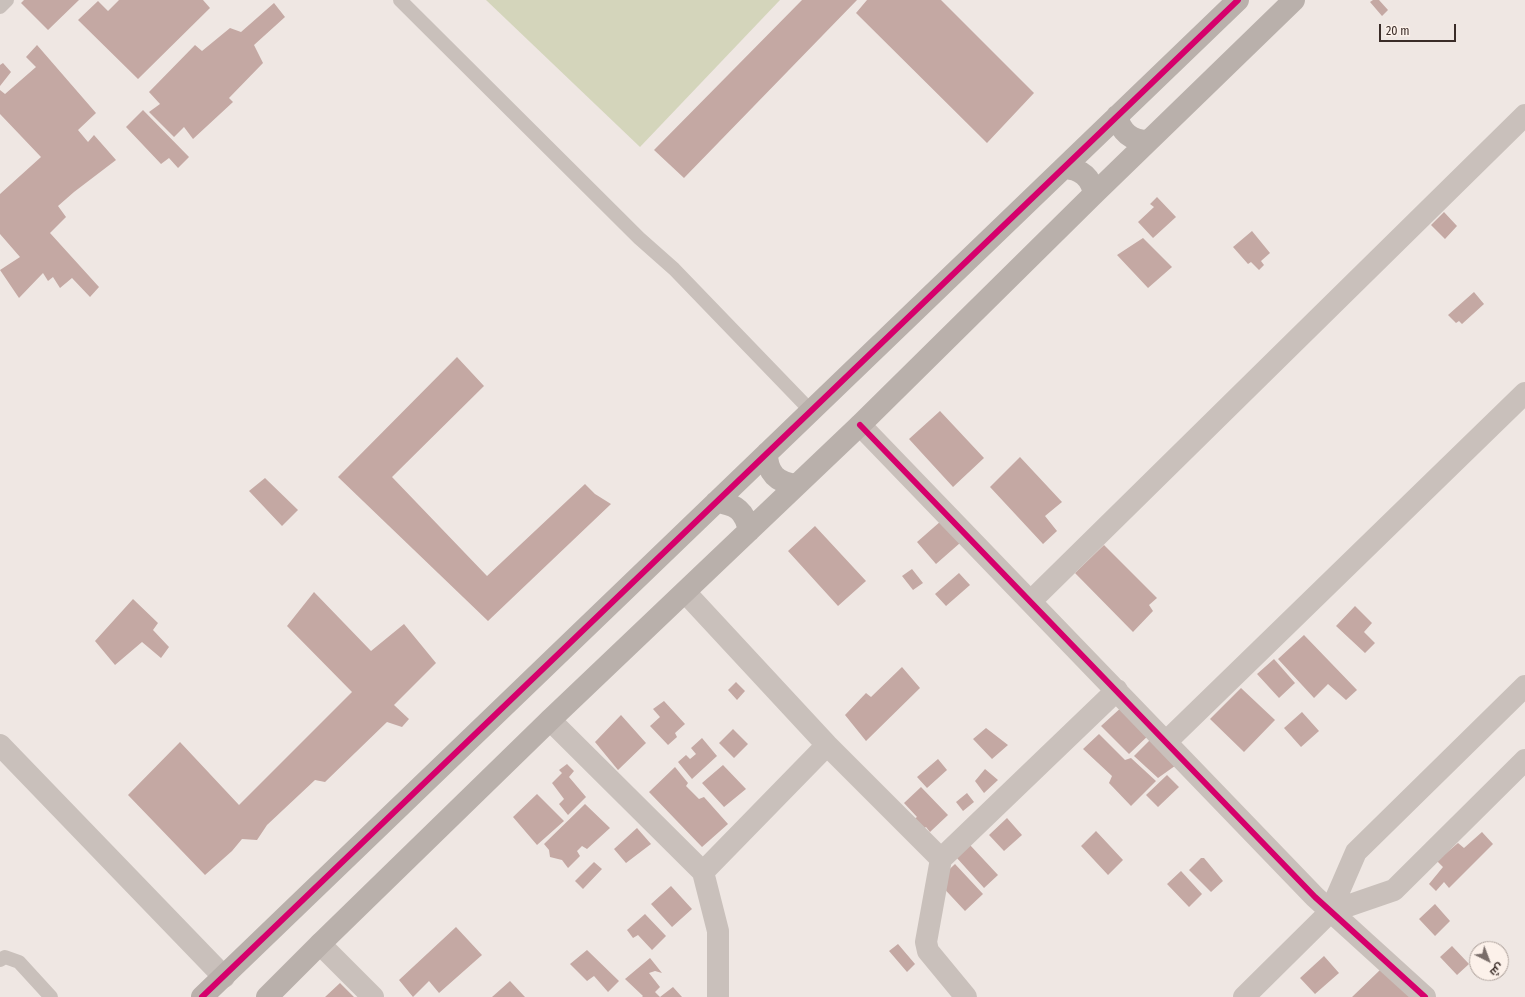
<!DOCTYPE html>
<meta charset="utf-8">
<style>
body{margin:0}
#map{position:relative;width:1525px;height:997px;overflow:hidden;background:#efe7e3;font-family:"Fira Sans Condensed",Cairo,sans-serif}
canvas{display:block}
.north{position:absolute;left:1469px;top:941px;width:40px;height:40px;box-sizing:border-box;background:#fcf1ea;border:1px solid #aea29c;border-radius:50%;rotate:138deg;font-size:11px;font-weight:700;line-height:16px;text-align:center;color:#3a2c28}
.north::after{content:'';display:block;margin:auto;width:14px;height:18px;background:#796d69;clip-path:polygon(50% 0,100% 100%,50% 72%,0 100%)}
.scale{position:absolute;left:1379px;top:24px;width:77px;height:18px;box-sizing:border-box;border:2px solid #3a2c28;border-top:0;padding-left:5px;font-size:12px;line-height:14px;white-space:nowrap;color:#3a2c28;-webkit-text-stroke:3px #fcf1ea;paint-order:stroke}
</style>
<div id="map">
<canvas width="1525" height="997"></canvas>
<div class="north">ش</div>
<div class="scale">20 m</div>
</div>
<script>
const g = document.querySelector('canvas').getContext('2d');
g.lineJoin = 'round';
function fillPath(path, color) { g.fillStyle = color; g.fill(path, 'evenodd'); }
function trace(path, color, width, dash) { g.strokeStyle = color; g.lineWidth = width; g.lineCap = dash ? 'butt' : 'round'; g.setLineDash(dash || []); g.stroke(path); }
const green = new Path2D(`
 M486,0H780L640,147Z`);
const building = new Path2D(`
 M24,0H79L48,30L21,3Z
 M119,0H203L210,8L138,79L78,20L98,1L108,11Z
 M802,0H857L684,178L654,150Z
 M867,0H941L1034,93L987,143L856,13Z
 M1373,0H1379L1388,10L1382,16L1370,2Z
 M274,3L285,17L254,45L263,63L229,98L233,102L193,139L184,127L174,137L149,112L160,104L149,92L195,45L202,51L230,28L241,32Z
 M37,45L96,113L78,130L88,142L94,135L116,160L74,192L58,206L66,217L50,233L99,287L90,297L72,278L60,288L53,277L48,281L43,273L19,298L0,270L20,257L0,234V194L41,157L0,114V90L5,94L36,67L26,57Z
 M3,63L11,72L0,86V65Z
 M143,110L189,157L178,168L169,158L161,164L126,127Z
 M1157,197L1176,217L1153,238L1138,222L1154,207L1150,204Z
 M1444,212L1457,226L1445,239L1431,225Z
 M1252,231L1270,253L1261,261L1264,265L1259,270L1251,262L1248,264L1233,247Z
 M1143,238L1172,267L1148,288L1117,255Z
 M1474,292L1484,304L1462,324L1459,321L1456,323L1448,315Z
 M457,357L484,386L392,477L487,576L585,484L595,494L611,504L488,621L338,477Z
 M940,411L984,458L953,487L909,439Z
 M1020,457L1062,502L1045,516L1057,531L1043,544L990,487Z
 M265,478L298,510L282,526L249,491Z
 M941,521L960,543L936,564L917,542Z
 M815,526L866,581L838,606L788,551Z
 M1104,545L1157,598L1149,605L1153,611L1133,632L1075,573Z
 M912,569L923,583L913,590L902,576Z
 M959,573L970,585L946,606L935,594Z
 M314,592L371,651L404,624L436,663L394,705L409,719L402,727L387,722L325,782L315,780L267,825L257,840L242,839L232,851L205,875L128,795L180,742L239,805L352,692L287,626Z
 M133,599L158,623L153,630L169,647L161,658L142,642L115,665L95,641Z
 M1355,606L1372,623L1364,632L1375,643L1365,653L1336,626Z
 M1304,635L1357,690L1346,700L1328,684L1314,698L1278,659Z
 M1274,659L1295,683L1279,698L1257,674Z
 M902,667L920,688L866,741L845,715L866,693L871,697Z
 M736,682L745,691L737,700L728,690Z
 M1241,688L1275,720L1244,752L1210,719Z
 M664,701L685,724L675,733L677,737L668,745L650,726L660,717L653,709Z
 M1124,705L1151,733L1129,754L1101,726Z
 M1302,712L1319,731L1301,747L1284,728Z
 M621,715L646,743L618,770L595,742Z
 M986,728L1008,745L992,759L973,739Z
 M733,729L748,744L734,758L719,743Z
 M1099,734L1125,760L1131,758L1156,781L1131,806L1109,783L1112,776L1083,749Z
 M1155,735L1179,763L1158,778L1134,756Z
 M702,738L717,756L692,779L678,762L686,755L690,759L696,754L691,748Z
 M938,759L947,770L927,788L917,777Z
 M567,764L574,771L569,777L586,797L568,815L559,804L564,799L552,783L562,773L559,770Z
 M723,765L746,789L724,807L702,783Z
 M675,767L688,783L686,786L699,799L704,797L728,824L702,847L649,792Z
 M985,769L998,780L984,793L975,781Z
 M1167,775L1179,787L1158,807L1146,795Z
 M921,787L948,815L930,832L926,827L923,829L914,819L917,817L904,803Z
 M967,793L974,802L963,811L956,802Z
 M537,794L564,821L537,845L513,817Z
 M585,804L610,828L587,849L582,846L577,851L580,856L568,868L562,860L550,857L549,850L544,844Z
 M1007,818L1022,835L1004,851L989,835Z
 M637,828L651,844L626,863L614,849Z
 M1096,831L1123,860L1108,875L1081,846Z
 M1482,832L1493,844L1449,888L1444,882L1436,891L1429,884L1443,867L1437,861L1458,843L1464,848Z
 M970,845L998,875L984,888L956,857Z
 M1201,858H1204L1223,881L1211,892L1189,870Z
 M594,862L602,869L583,889L575,881Z
 M955,864L983,894L965,911L937,881Z
 M1181,871L1202,894L1189,907L1167,884Z
 M671,886L692,909L672,927L651,904Z
 M1435,904L1450,921L1435,936L1419,919Z
 M645,914L666,936L652,950L638,935L633,938L627,930Z
 M456,927L482,955L439,993L429,981L413,997L399,980Z
 M898,944L915,964L907,972L889,951Z
 M1452,946L1469,964L1457,975L1440,957Z
 M587,950L619,981L608,992L594,976L587,981L570,964Z
 M1324,956L1339,973L1315,994L1300,978Z
 M650,958L662,973L655,971L649,973L660,987L655,992L660,997L673,987L682,997H642L643,996L625,979Z
 M1380,970L1411,997H1352Z
 M510,981L525,997H492Z
 M340,983L354,997H325Z`);
const lane = new Path2D(`
 M400,0L639,238L674,269L811,411
 M0,7L7,0
 M0,960L5,957L19,962L51,997`);
const street = new Path2D(`
 M860,425L1315,897L1425,997
 M685,592L827,745L941,859L1117,690
 M1031,601L1525,115
 M550,720L703,872L718,931V997
 M1166,742L1525,393
 M0,745L224,977
 M941,859L926,942L928,951L966,997
 M703,872L827,745
 M1330,912L1394,890L1525,760
 M320,944L373,997
 M1244,997L1330,912L1356,852L1525,686`);
const secondary = new Path2D(`
 M1117,116C1121,132 1131,141 1148,141
 M1064,168C1081,169 1091,177 1094,194
 M767,453C767,473 777,483 797,485
 M716,502C736,504 745,511 749,531
 M202,997L1238,0
 M267,997L320,944L550,720L860,425L1094,194L1294,0`);
const cycleway = new Path2D(`
 M860,425L1315,897L1425,997
 M202,997L1238,0`);
fillPath(green, '#d4d5bb');
fillPath(building, '#c4a8a3');
trace(lane, '#c9c0bb', 14);
trace(street, '#c9c0bb', 22);
trace(secondary, '#b9b0ab', 22);
trace(cycleway, '#d6006c', 6);
</script>
